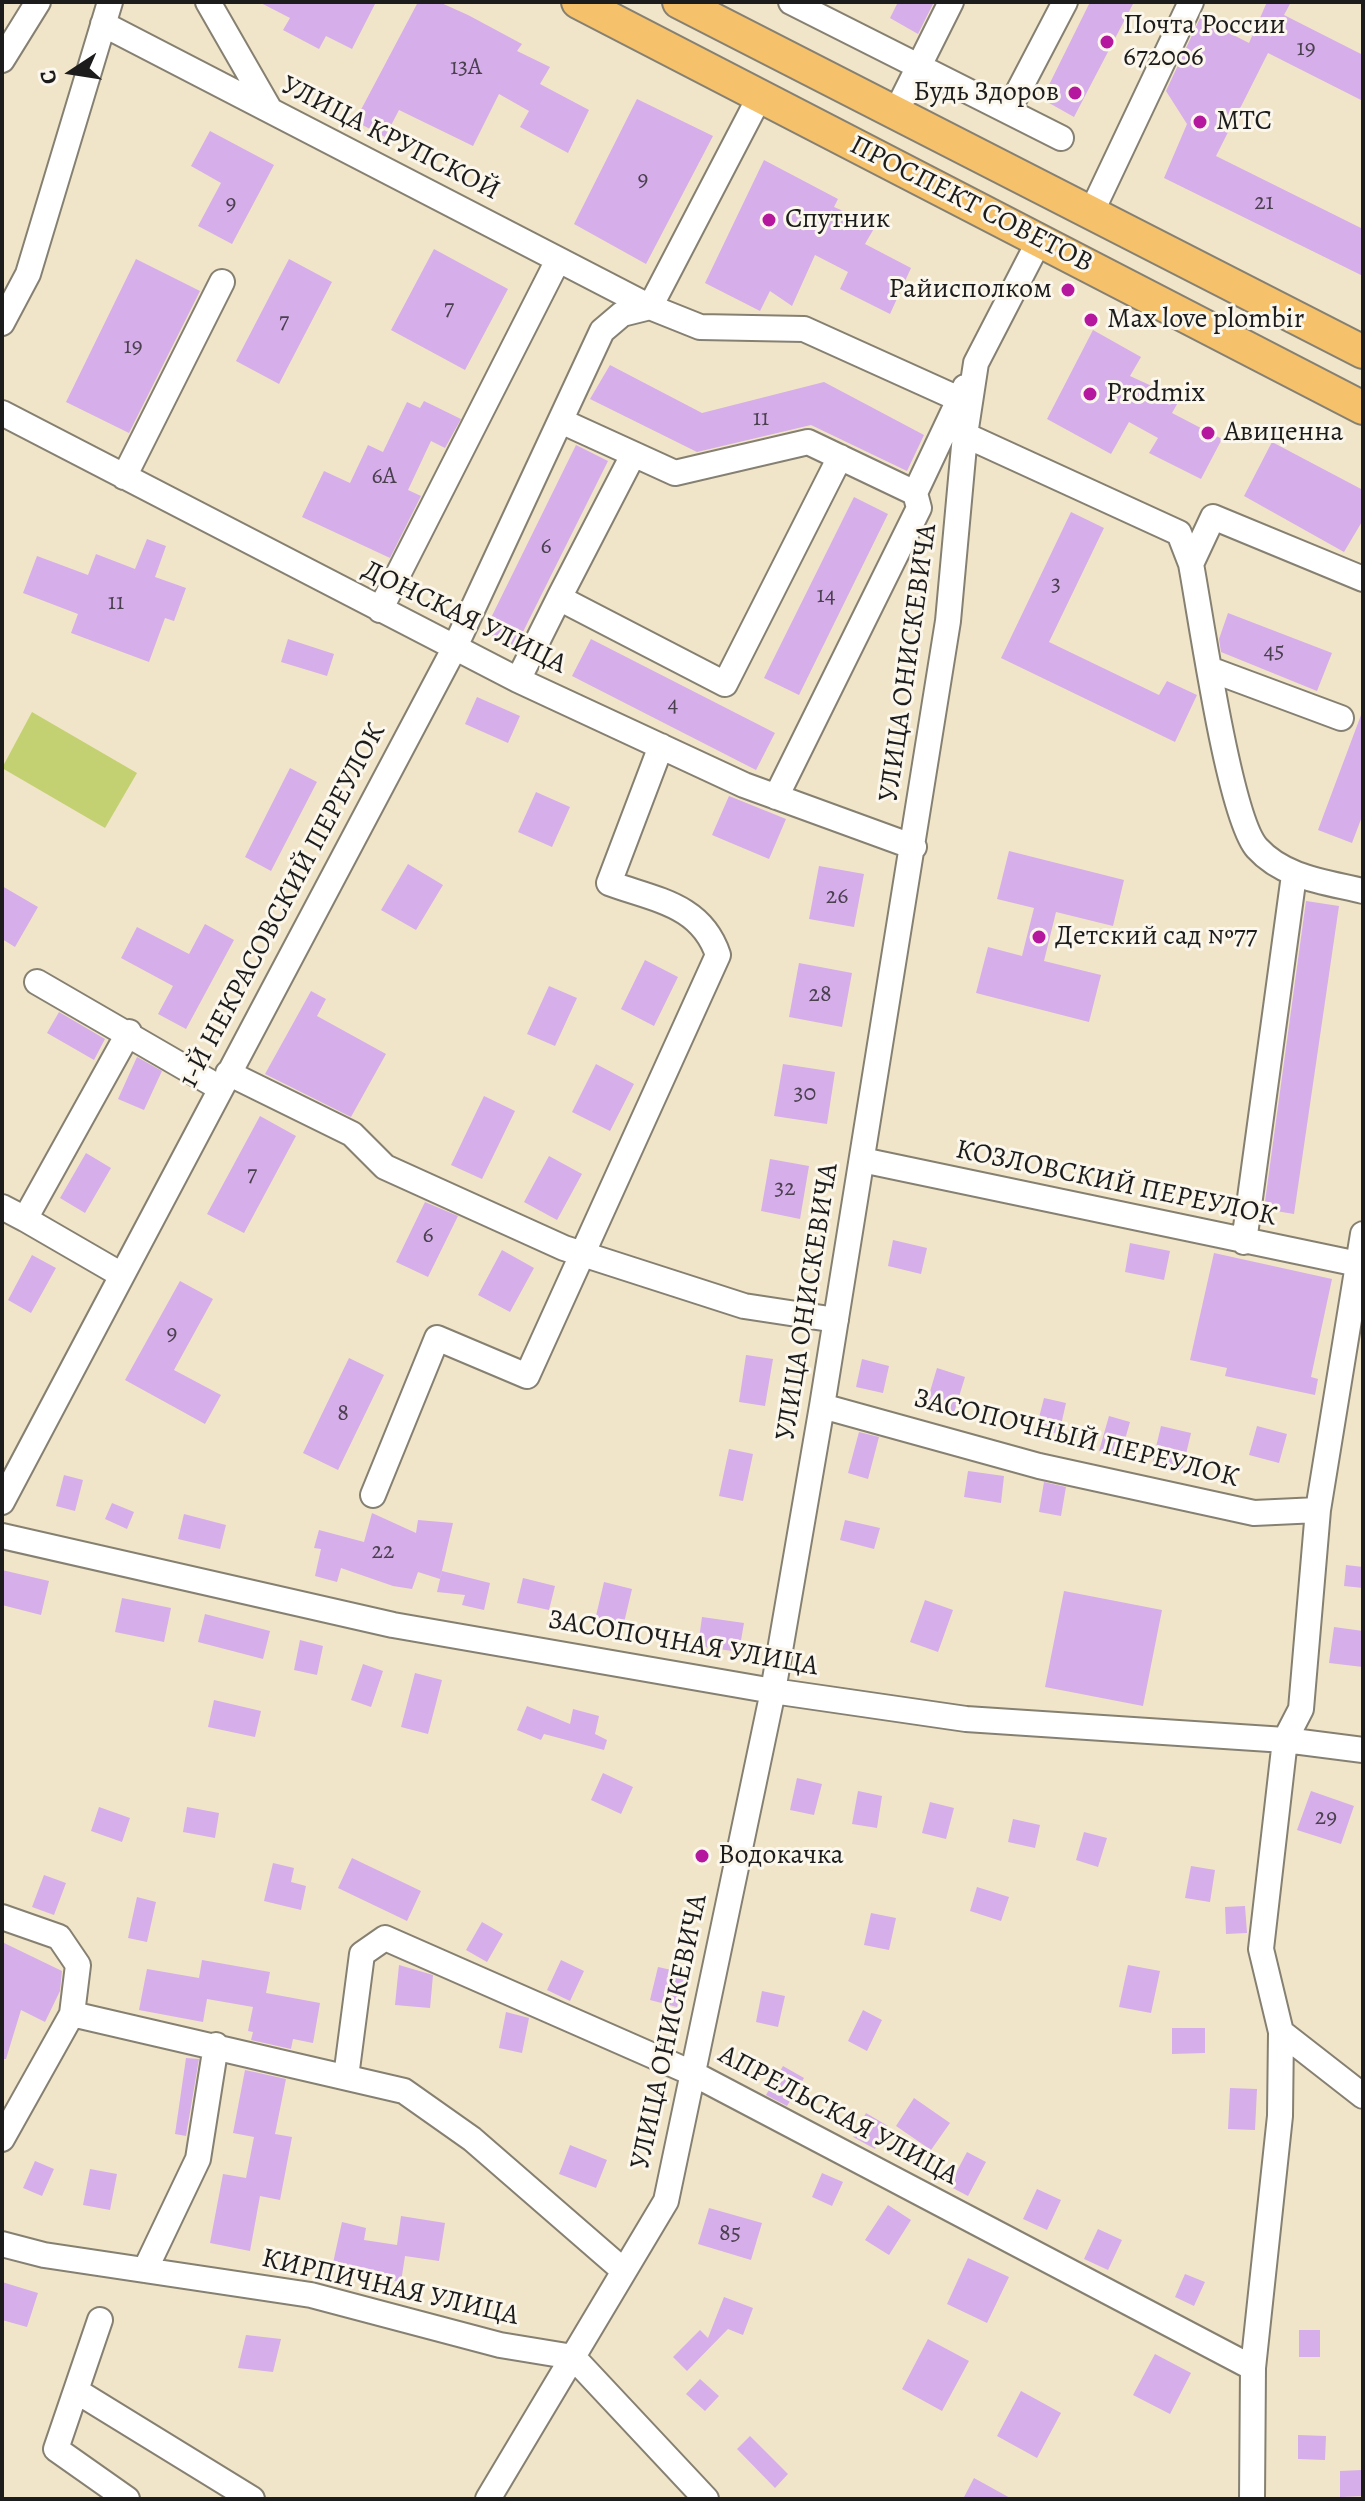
<!DOCTYPE html>
<meta charset="utf-8">
<style>
body{margin:0}
#map{position:relative;width:1365px;height:2501px;overflow:hidden;background:#f1e5c9;font-family:Alegreya,serif}
canvas{display:block}
.frame{position:absolute;inset:0;border:4px solid #1c1c1c;pointer-events:none}
.north{position:absolute;left:32px;top:32px;width:80px;height:80px;-webkit-text-stroke:6px #fbf7ec;paint-order:stroke;rotate:258deg;font-size:22px;font-weight:700;line-height:32px;text-align:center;color:#1c1c1c}
.north::after{content:'';display:block;margin:auto;width:28px;height:36px;background:#1c1c1c;clip-path:polygon(50% 0,100% 100%,50% 72%,0 100%)}
</style>
<div id="map">
<canvas width="1365" height="2501"></canvas>
<div class="frame"></div>
<div class="north">С</div>
</div>
<script>
const g = document.querySelector('canvas').getContext('2d');
g.lineJoin = 'round';
function fillPath(path, color) { g.fillStyle = color; g.fill(path, 'evenodd'); }
function trace(path, color, width, dash) { g.strokeStyle = color; g.lineWidth = width; g.lineCap = dash ? 'butt' : 'round'; g.setLineDash(dash || []); g.stroke(path); }
function write(font, color, halo, rows, align = 'center') {
  g.font = font + ' Alegreya,serif'; g.lineWidth = 6; g.setLineDash([]); g.textBaseline = 'middle'; g.strokeStyle = halo; g.fillStyle = color; for (const [text, x, y, turn = 0] of rows) {
    g.save(); g.translate(x, y); g.rotate((+turn || 0) * Math.PI / 180); g.textAlign = isNaN(turn) ? turn : align; if (halo) g.strokeText(text, 0, 0); g.fillText(text, 0, 0); g.restore();
  }
}
const green = new Path2D(`
 M32,712L137,773L105,828L2,768Z`);
const building = new Path2D(`
 M259,2H376L352,49L326,36L319,49L283,30L290,18Z
 M418,2H439L468,15L522,44L517,51L550,67L540,84L589,110L568,153L520,127L529,111L499,94L473,146L399,110L385,137L355,121Z
 M898,2H934L918,34L890,18Z
 M1090,2H1134L1074,117L1042,99Z
 M1267,2H1291L1284,15L1363,55V101L1268,53L1216,156L1363,229V276L1164,178L1187,124L1166,91L1200,18L1249,43Z
 M637,99L713,136L646,264L574,224Z
 M210,131L274,165L232,244L198,226L221,183L191,166Z
 M764,160L838,199L834,207L876,225L865,244L911,268L890,314L840,289L848,272L815,255L792,306L770,291L760,311L705,283Z
 M434,249L508,289L465,370L391,330Z
 M136,259L200,291L129,433L66,402Z
 M289,259L332,282L279,384L236,361Z
 M1093,330L1141,357L1130,376L1180,399L1172,413L1222,439L1201,479L1149,453L1158,438L1129,422L1111,454L1047,419Z
 M610,365L702,413L824,382L924,435L907,471L811,425L697,452L590,399Z
 M424,401L461,419L445,448L431,441L408,490L421,496L390,558L302,517L324,471L350,483L368,445L383,452L407,402L420,408Z
 M1272,442L1363,490V520L1344,552L1244,496Z
 M576,445L608,461L515,648L484,632Z
 M854,497L888,514L799,695L764,678Z
 M1071,512L1104,528L1049,642L1159,695L1167,681L1197,695L1175,742L1001,658Z
 M147,539L166,546L155,577L186,588L174,621L165,618L149,662L71,633L78,614L23,593L37,556L88,575L96,554L135,569Z
 M1228,613L1332,653L1317,691L1221,652L1219,639Z
 M288,639L334,654L327,676L281,662Z
 M591,639L775,733L756,770L572,676Z
 M477,697L520,716L508,743L465,724Z
 M1361,715L1363,814L1352,843L1318,830Z
 M290,768L317,782L271,871L245,857Z
 M536,792L570,807L552,847L518,832Z
 M729,796L786,819L769,859L712,835Z
 M1009,851L1124,880L1113,926L1056,912L1044,961L1101,975L1089,1022L976,993L988,947L1022,956L1034,908L997,899Z
 M408,864L443,885L416,930L381,910Z
 M819,866L864,874L854,927L809,919Z
 M2,886L38,907L15,947L2,939Z
 M1306,901L1339,906L1294,1214L1264,1209Z
 M205,924L234,940L186,1029L158,1014L173,986L121,958L137,927L189,954Z
 M645,960L678,977L654,1026L621,1009Z
 M799,963L852,973L842,1027L789,1017Z
 M549,986L577,998L555,1046L527,1034Z
 M311,991L326,999L317,1016L386,1054L351,1117L265,1074Z
 M59,1012L105,1039L94,1060L47,1033Z
 M137,1057L162,1071L144,1110L118,1099Z
 M596,1064L634,1084L610,1131L572,1112Z
 M783,1064L835,1072L827,1124L774,1116Z
 M484,1096L515,1111L482,1179L451,1165Z
 M260,1116L296,1136L244,1233L207,1214Z
 M86,1153L111,1168L85,1213L60,1198Z
 M549,1156L582,1174L557,1220L524,1202Z
 M770,1159L809,1166L800,1219L761,1211Z
 M425,1202L458,1216L428,1277L396,1262Z
 M893,1240L927,1248L921,1274L888,1266Z
 M1130,1243L1170,1251L1164,1280L1125,1272Z
 M502,1250L534,1268L510,1312L478,1295Z
 M1214,1253L1332,1279L1311,1377L1318,1379L1315,1395L1225,1376L1227,1368L1190,1360Z
 M32,1255L56,1268L31,1313L8,1300Z
 M180,1281L213,1299L174,1370L221,1395L205,1424L125,1380Z
 M746,1355L773,1359L765,1406L739,1402Z
 M349,1358L384,1375L338,1470L303,1453Z
 M862,1359L889,1366L883,1393L856,1387Z
 M937,1368L965,1377L954,1413L926,1405Z
 M1044,1398L1066,1403L1059,1434L1036,1429Z
 M1109,1416L1130,1422L1120,1457L1099,1451Z
 M1161,1426L1191,1433L1182,1471L1152,1464Z
 M1257,1426L1287,1434L1279,1463L1249,1455Z
 M859,1432L879,1437L868,1479L848,1473Z
 M729,1449L753,1454L743,1501L719,1496Z
 M968,1471L1004,1476L1001,1503L964,1497Z
 M64,1475L83,1480L75,1511L56,1506Z
 M1044,1482L1066,1487L1061,1516L1039,1512Z
 M112,1503L134,1512L127,1529L105,1519Z
 M372,1513L416,1533L418,1520L453,1523L440,1579L418,1572L412,1589L393,1586L341,1568L337,1582L315,1576L321,1549L314,1548L319,1530L364,1542Z
 M184,1514L226,1525L220,1549L178,1539Z
 M845,1520L880,1528L874,1549L840,1540Z
 M1346,1565L1363,1567V1588L1344,1586Z
 M2,1570L49,1581L41,1615L2,1605Z
 M442,1571L490,1583L484,1610L462,1605L465,1595L437,1592Z
 M523,1578L555,1586L549,1610L517,1603Z
 M604,1582L632,1589L623,1627L595,1620Z
 M1064,1591L1162,1610L1143,1706L1045,1687Z
 M122,1598L171,1608L164,1642L115,1632Z
 M925,1600L953,1610L938,1652L910,1642Z
 M205,1614L270,1631L263,1659L198,1642Z
 M702,1617L744,1623L739,1652L698,1646Z
 M1334,1627L1363,1631V1667L1329,1663Z
 M300,1640L323,1646L317,1675L294,1670Z
 M363,1664L383,1671L371,1707L351,1700Z
 M415,1673L442,1680L428,1734L401,1727Z
 M214,1700L261,1711L255,1737L208,1727Z
 M527,1706L570,1724L573,1709L599,1716L595,1734L607,1740L604,1750L544,1734L541,1740L517,1730Z
 M603,1773L633,1787L621,1814L591,1800Z
 M797,1778L822,1784L814,1815L790,1810Z
 M858,1791L882,1796L877,1828L852,1824Z
 M1311,1791L1354,1806L1341,1844L1297,1830Z
 M930,1802L954,1808L946,1839L922,1833Z
 M99,1807L130,1818L122,1842L91,1831Z
 M187,1807L219,1813L215,1838L183,1832Z
 M1013,1819L1040,1825L1035,1848L1008,1842Z
 M1084,1832L1107,1838L1098,1867L1076,1860Z
 M352,1858L421,1891L407,1921L338,1888Z
 M273,1863L294,1868L291,1882L306,1886L301,1910L264,1901Z
 M1191,1866L1215,1870L1210,1902L1185,1898Z
 M44,1875L66,1883L54,1915L32,1907Z
 M977,1887L1009,1897L1001,1921L970,1911Z
 M137,1897L156,1902L147,1942L128,1938Z
 M1245,1906L1247,1933L1226,1934L1225,1907Z
 M871,1913L896,1918L889,1950L864,1945Z
 M482,1922L503,1934L487,1962L466,1950Z
 M2,1942L62,1971L60,1991L45,2022L21,2010L6,2059H2Z
 M202,1960L270,1972L266,1993L320,2003L313,2043L293,2039L291,2049L251,2040L253,2032L248,2031L253,2007L207,1999L203,2022L139,2010L147,1969L199,1978Z
 M561,1960L584,1971L570,2001L547,1990Z
 M399,1965L433,1975L430,2008L395,2005Z
 M1128,1965L1160,1971L1151,2013L1119,2007Z
 M658,1967L685,1973L677,2007L650,2000Z
 M762,1991L785,1996L778,2027L756,2022Z
 M863,2010L882,2020L867,2051L848,2041Z
 M506,2012L529,2018L522,2053L499,2048Z
 M1172,2028H1205V2053L1172,2054Z
 M186,2058L199,2059L186,2136L175,2134Z
 M783,2066L804,2078L787,2106L766,2095Z
 M245,2070L286,2079L275,2134L292,2137L280,2200L260,2196L250,2251L210,2243L223,2174L246,2178L254,2137L233,2133Z
 M1230,2088L1257,2089L1255,2130L1228,2129Z
 M914,2098L950,2123L931,2150L896,2126Z
 M866,2113L888,2126L875,2149L853,2137Z
 M570,2145L607,2160L596,2188L559,2174Z
 M967,2152L986,2162L968,2196L949,2186Z
 M35,2161L54,2169L42,2196L23,2188Z
 M90,2169L117,2174L110,2210L83,2205Z
 M822,2173L843,2182L832,2206L812,2197Z
 M1037,2189L1061,2200L1047,2230L1023,2219Z
 M888,2205L911,2220L889,2255L865,2240Z
 M709,2208L762,2223L751,2260L698,2244Z
 M401,2216L445,2223L439,2261L405,2256L401,2282L373,2277L374,2273L333,2263L342,2222L366,2228L364,2240L397,2245Z
 M1098,2229L1122,2240L1108,2270L1084,2259Z
 M968,2258L1009,2277L987,2323L947,2304Z
 M1185,2274L1205,2282L1194,2306L1175,2297Z
 M2,2282L38,2293L27,2327L2,2320Z
 M724,2297L753,2308L743,2335L728,2329L687,2371L673,2357L700,2330L708,2338Z
 M1299,2330H1320V2357H1299Z
 M246,2335L281,2339L273,2372L238,2368Z
 M928,2339L969,2361L942,2411L902,2389Z
 M1155,2354L1191,2373L1170,2414L1133,2395Z
 M700,2379L719,2396L705,2411L686,2394Z
 M1021,2391L1061,2413L1037,2458L997,2436Z
 M1298,2435L1326,2436L1325,2460L1298,2459Z
 M750,2436L788,2474L775,2488L737,2449Z
 M1362,2470L1363,2496L1340,2497V2471Z
 M974,2478L1012,2499H963Z`);
const minor = new Path2D(`
 M208,2L270,110
 M791,2L1061,138
 M103,24L650,307L700,327L804,329L959,399
 M2,60L38,2
 M1008,111L1065,2
 M896,112L951,2
 M1091,213L1191,2
 M2,323L28,274L110,2
 M2,413L518,680L744,785L914,847
 M561,421L675,473L808,442L915,493L965,387
 M965,435L1179,533L1191,564C1201,617 1229,817 1257,848C1284,878 1326,882 1363,891
 M124,477L222,282
 M1191,564L1213,517L1363,579
 M559,598L633,455
 M380,610L558,260
 M1212,670L1341,718
 M518,680L559,598L725,684L840,457
 M776,797L919,508L915,493
 M37,982L220,1088
 M228,1073L352,1134L385,1167L564,1248L744,1306L836,1320
 M862,1160L1358,1264
 M2,1207L25,1219L129,1032
 M25,1219L120,1274
 M1244,1242L1294,875
 M822,1406L1039,1466L1254,1513L1318,1510
 M373,1495L437,1338L527,1376L718,955C701,904 655,900 609,883L661,746
 M2,1502L454,649L602,331L622,314L650,307L760,96
 M2,1536L393,1625L773,1691L966,1719L1285,1740L1363,1750
 M2,1917L59,1937L78,1965L72,2014L2,2139
 M72,2014L404,2091L472,2139L624,2271
 M1281,2032L1363,2096
 M346,2077L362,1954L385,1938L692,2073L1253,2368
 M2,2244L44,2255L311,2295L500,2345L573,2357L706,2499
 M145,2270L198,2159L216,2045
 M100,2320L56,2449L127,2499
 M78,2392L252,2499
 M488,2499L666,2201L773,1691L822,1406L948,621L965,435L976,363L1039,241
 M1252,2499L1253,2368L1280,2116L1281,2032L1261,1949L1285,1740L1301,1709L1318,1510L1363,1234`);
const major = new Path2D(`
 M578,2L1363,408
 M679,2L1363,352`);
const markers = [
 [1107,42,8,"#b5179e"],
 [1075,93,8,"#b5179e"],
 [1200,122,8,"#b5179e"],
 [769,220,8,"#b5179e"],
 [1068,290,8,"#b5179e"],
 [1091,320,8,"#b5179e"],
 [1090,394,8,"#b5179e"],
 [1208,433,8,"#b5179e"],
 [1039,937,8,"#b5179e"],
 [702,1856,8,"#b5179e"]
];
const numberNames = [
 ["19",1306,49],
 ["13А",466,68],
 ["9",643,180],
 ["21",1264,203],
 ["9",231,204],
 ["7",449,309],
 ["7",284,322],
 ["19",133,347],
 ["11",761,419],
 ["6А",384,477],
 ["6",546,547],
 ["3",1056,585],
 ["14",826,596],
 ["11",116,603],
 ["45",1274,652],
 ["4",673,705],
 ["26",837,897],
 ["28",820,995],
 ["30",805,1094],
 ["7",252,1175],
 ["32",785,1189],
 ["6",428,1236],
 ["9",172,1334],
 ["8",343,1414],
 ["22",383,1552],
 ["29",1326,1818],
 ["85",730,2234]
];
const poiNames = [
 ["Почта России",1123,26],
 ["672006",1123,58],
 ["Будь Здоров",1059,93,"right"],
 ["МТС",1216,122],
 ["Спутник",785,220],
 ["Райисполком",1052,290,"right"],
 ["Max love plombir",1107,320],
 ["Prodmix",1106,394],
 ["Авиценна",1224,433],
 ["Детский сад №77",1055,937],
 ["Водокачка",718,1856]
];
const streetNames = [
 ["УЛИЦА КРУПСКОЙ",390,139,27],
 ["ПРОСПЕКТ СОВЕТОВ",971,205,27],
 ["ДОНСКАЯ УЛИЦА",464,618,26],
 ["УЛИЦА ОНИСКЕВИЧА",909,663,-82],
 ["1-Й НЕКРАСОВСКИЙ ПЕРЕУЛОК",283,906,-62],
 ["КОЗЛОВСКИЙ ПЕРЕУЛОК",1116,1184,12],
 ["УЛИЦА ОНИСКЕВИЧА",808,1302,-81],
 ["ЗАСОПОЧНЫЙ ПЕРЕУЛОК",1076,1439,14],
 ["ЗАСОПОЧНАЯ УЛИЦА",683,1644,10],
 ["УЛИЦА ОНИСКЕВИЧА",670,2032,-78],
 ["АПРЕЛЬСКАЯ УЛИЦА",838,2116,28],
 ["КИРПИЧНАЯ УЛИЦА",390,2288,13]
];
fillPath(green, '#c3d172');
fillPath(building, '#d6aee9');
trace(minor, '#868072', 28);
trace(major, '#868072', 36);
trace(minor, '#fff', 24);
trace(major, '#f5c16b', 32);
for (const [x, y, r, color] of markers) { const dot = new Path2D(); dot.arc(x, y, r, 0, 2 * Math.PI); g.fillStyle = color; g.fill(dot); trace(dot, '#fbf7ec', 3); }
write('24px', '#4a404f', null, numberNames);
write('28px', '#1c1c1c', '#fbf7ec', poiNames, 'left');
write('28px', '#1c1c1c', '#fbf7ec', streetNames);
</script>
